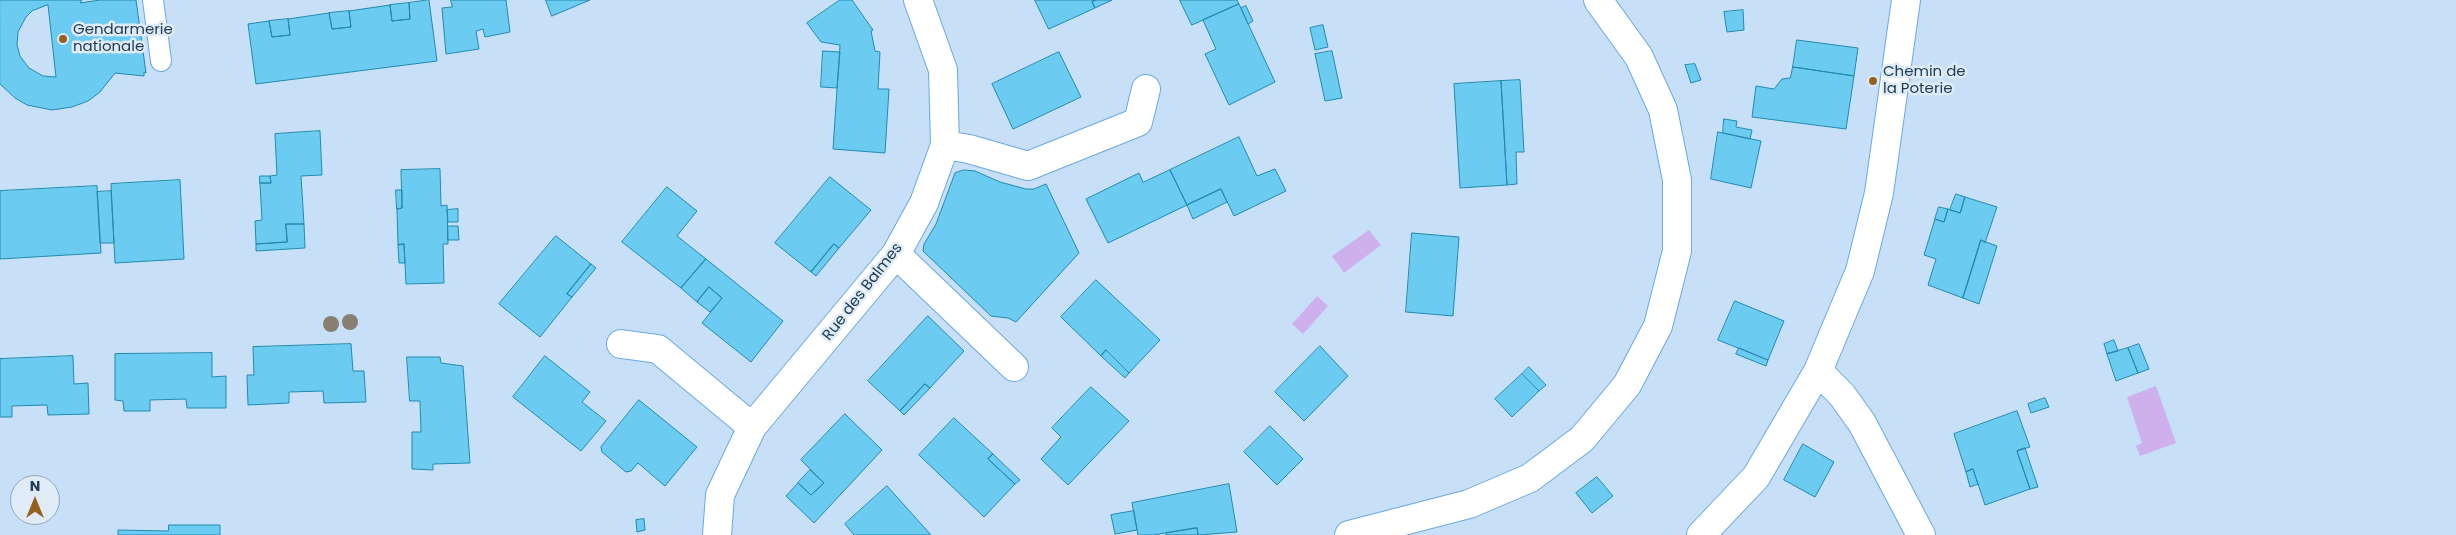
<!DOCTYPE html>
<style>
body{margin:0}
#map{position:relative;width:2456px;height:535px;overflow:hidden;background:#c7e0f7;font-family:Poppins,sans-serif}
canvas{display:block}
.north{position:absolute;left:10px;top:475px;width:50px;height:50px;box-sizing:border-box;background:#dfebf7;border:1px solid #93a5b6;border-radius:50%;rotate:0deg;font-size:14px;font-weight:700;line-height:20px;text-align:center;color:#223d54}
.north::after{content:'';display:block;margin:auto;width:18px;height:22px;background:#97601a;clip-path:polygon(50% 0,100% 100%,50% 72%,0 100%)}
</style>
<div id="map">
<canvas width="2456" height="535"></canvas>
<div class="north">N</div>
</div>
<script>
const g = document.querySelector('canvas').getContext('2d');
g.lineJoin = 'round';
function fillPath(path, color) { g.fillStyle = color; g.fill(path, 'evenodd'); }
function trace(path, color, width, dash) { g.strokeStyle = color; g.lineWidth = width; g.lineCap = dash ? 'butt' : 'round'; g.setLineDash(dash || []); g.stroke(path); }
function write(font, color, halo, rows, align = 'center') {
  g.font = font + ' Poppins,sans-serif'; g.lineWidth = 5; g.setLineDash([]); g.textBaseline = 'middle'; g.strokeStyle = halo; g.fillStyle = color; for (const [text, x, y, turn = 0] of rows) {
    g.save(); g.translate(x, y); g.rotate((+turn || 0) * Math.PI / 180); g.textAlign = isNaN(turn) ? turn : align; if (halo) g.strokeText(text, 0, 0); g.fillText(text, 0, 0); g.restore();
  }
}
const water = new Path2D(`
 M1369,230L1381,245L1344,273L1332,256Z
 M1317,296L1328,306L1303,334L1292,324Z
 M2156,386L2176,443L2140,456L2136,446L2142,443L2127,397Z`);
const building = new Path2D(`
 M0,0H82L80,3L100,0H136L146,73L144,72V76L115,73L100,92L88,101L72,107L52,110L27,105L15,98L0,84ZM48,5L56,77L43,76L29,68L20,56L17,45L18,32L26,17L32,11Z
 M429,0L437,61L256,84L248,24L269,21L272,37L290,35L288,19L329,13L332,29L351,27L349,11L390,5L392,21L410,19L409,3Z
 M451,0H506L510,32L485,37L483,29L476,31L479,49L446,54L442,8L452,7Z
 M546,0H590L552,16Z
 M840,0H852L873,30L871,31L875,51L880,52L878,89H889L885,153L833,149L840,45L821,42L807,23Z
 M1035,0H1096L1092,2L1095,8L1049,29Z
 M1096,0H1112L1095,8L1092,2Z
 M1180,0H1237L1239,4L1192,25Z
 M409,3L410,19L392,21L390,5Z
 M1239,4L1275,82L1229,105L1205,54L1216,49L1203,20Z
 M1246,6L1253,21L1248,24L1241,8Z
 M1743,10L1744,30L1727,32L1724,12Z
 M349,11L351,27L332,29L329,13Z
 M288,19L290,35L272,37L269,21Z
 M1323,25L1328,47L1315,50L1310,28Z
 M1797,40L1858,48L1854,76L1793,67Z
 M823,51L840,52L837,88L821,87Z
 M1332,51L1342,98L1325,101L1315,54Z
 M1059,52L1081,97L1013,129L992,84Z
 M1695,64L1701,80L1691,83L1685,65Z
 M1793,67L1854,76L1846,129L1752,117L1756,86L1774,89L1782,79L1790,78Z
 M1520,80L1524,152H1516L1517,184L1507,185L1501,81Z
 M1501,81L1507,185L1460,188L1454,84Z
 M1724,119L1737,121L1736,127L1752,130L1750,139L1723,133Z
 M320,131L322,175L301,176L304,224H286L287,242L256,244L255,221L262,220L260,183H271L270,176L277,175L275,134Z
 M1718,132L1761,141L1751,188L1711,179Z
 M1239,137L1257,176L1275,169L1286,191L1234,216L1221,189L1187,205L1170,170Z
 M440,169L441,206L447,205L448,240V244H443L444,283L406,284L404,244L398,245L397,209L402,208L401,170Z
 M964,170L975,171L1000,182L1026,189H1034L1046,184L1079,253L1016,322L1008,318L991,316L923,251L924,244L936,224L955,173Z
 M1170,170L1187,205L1108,243L1086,199L1139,173L1143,182Z
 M260,176H270L271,183H260Z
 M830,177L871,210L839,248L834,244L811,272L775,243Z
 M180,180L184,259L115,263L111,184Z
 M97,186L101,253L0,259V191Z
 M667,187L697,211L677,236L706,259L681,288L622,242Z
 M1221,189L1227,202L1193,219L1187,205Z
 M396,190H402V208L397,209Z
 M111,191L114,243H100L97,192Z
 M1956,194L1965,197L1960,213L1950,210Z
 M1965,197L1997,207L1985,243L1981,240L1963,298L1928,285L1936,259L1924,255L1935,219L1944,222L1948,209L1960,213Z
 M1939,207L1948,209L1944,222L1935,219Z
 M458,209V222H448L447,210Z
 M286,224H304L305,248L256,251V244L287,242Z
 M448,226H458L459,240H448Z
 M1412,233L1459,237L1453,316L1406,312Z
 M556,236L591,264L567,294L572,297L540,337L499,304Z
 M1981,240L1997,246L1979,304L1963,298Z
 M404,244L405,263H399L398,245Z
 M834,244L839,248L816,276L811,272Z
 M706,259L783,321L751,362L702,323L722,298L709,287L697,302L681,288Z
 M591,264L596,268L572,297L567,294Z
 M1096,280L1160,340L1129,373L1106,350L1101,356L1061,317Z
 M709,287L722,298L710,312L697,302Z
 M1735,301L1784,321L1768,360L1718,340Z
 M928,316L964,351L930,388L925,384L900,411L868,381Z
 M2114,340L2118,351L2107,354L2104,344Z
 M351,344L353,371H364L366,402L324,403L323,391L289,392V403L248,405L247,375H254L253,347Z
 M2139,344L2149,369L2138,373L2128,348Z
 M1320,346L1348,376L1304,421L1275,392Z
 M1739,348L1768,360L1766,366L1736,354Z
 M2128,348L2138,373L2116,381L2107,354Z
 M1106,350L1129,373L1125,378L1101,356Z
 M212,353V377L226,376V408H187L186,399L150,400V411H124L123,401L115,400V354Z
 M73,356L74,384L88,383L89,414L48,415L47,405L12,406V417H0V359Z
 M545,356L590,392L582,402L606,421L581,451L513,397Z
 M407,357H440L441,363L463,366L470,463L433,464V470L412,469V432H421L420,401H410Z
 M1529,367L1546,385L1539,391L1522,374Z
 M1522,374L1539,391L1512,417L1495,399Z
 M925,384L930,388L904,415L900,411Z
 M1091,387L1129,421L1068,485L1041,459L1061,437L1052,428Z
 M2045,398L2049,407L2031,413L2028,404Z
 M639,400L697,447L665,486L638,463L631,471L626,472L602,452L601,447Z
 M2017,411L2030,447L2017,451L2030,489L1985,505L1973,469L1966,472L1954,434Z
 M845,414L882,450L814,523L786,496L798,483L811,495L824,483L801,460Z
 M954,418L993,454L988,459L1015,484L984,517L919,455Z
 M1270,426L1303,459L1277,485L1244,452Z
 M1803,444L1834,462L1815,497L1784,480Z
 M2025,448L2038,487L2030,489L2017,451Z
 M993,454L1020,480L1015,484L988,459Z
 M1973,469L1978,484L1970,487L1966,472Z
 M810,470L824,483L811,495L798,483Z
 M1597,477L1613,496L1592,513L1576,493Z
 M1229,484L1237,532L1198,535L1197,528L1153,535H1138L1132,503Z
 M887,486L931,535H854L845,524Z
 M1134,511L1137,530L1115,534L1111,515Z
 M644,519L645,530L637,532L636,520Z
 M169,525H220V535H118V530L168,531Z
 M1197,528L1198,535H1166V533Z`);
const service = new Path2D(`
 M153,0L161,61`);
const minor = new Path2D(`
 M945,145L969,149L1028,166L1138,122L1146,89
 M896,254L1014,367
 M621,344L658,349L752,427
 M1818,371L1842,395L1862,423L1921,535
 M717,535L720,495L752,427L896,254L924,203L945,145L943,70L918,0
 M1701,535L1756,477L1818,371L1860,271L1879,193L1906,0`);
const secondary = new Path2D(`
 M1349,535L1469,504L1530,478L1582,439L1627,385L1658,326L1677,251V180L1663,110L1639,57L1598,0`);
const trees = [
 [350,322],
 [331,324]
];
const markers = [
 [63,39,5,"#97601a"],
 [1873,81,5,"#97601a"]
];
const poiNames = [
 ["Gendarmerie",73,30],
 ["nationale",73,47],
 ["Chemin de",1883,72],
 ["la Poterie",1883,89]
];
const streetNames = [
 ["Rue des Balmes",863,292,-52]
];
fillPath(water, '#ceb1ec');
fillPath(building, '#6ccbf1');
trace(building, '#218aae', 1);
trace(service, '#6aa9e1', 22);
trace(minor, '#6aa9e1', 30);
trace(secondary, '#6aa9e1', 30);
trace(service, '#fff', 20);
trace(minor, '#fff', 28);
trace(secondary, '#fff', 28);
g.fillStyle = '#867f72';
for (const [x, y] of trees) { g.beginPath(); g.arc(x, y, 8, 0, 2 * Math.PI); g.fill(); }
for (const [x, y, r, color] of markers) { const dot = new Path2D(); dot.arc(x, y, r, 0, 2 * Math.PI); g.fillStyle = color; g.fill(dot); trace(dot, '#dfebf7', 2); }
write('15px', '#223d54', '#dfebf7', poiNames, 'left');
write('15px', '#223d54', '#dfebf7', streetNames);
</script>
